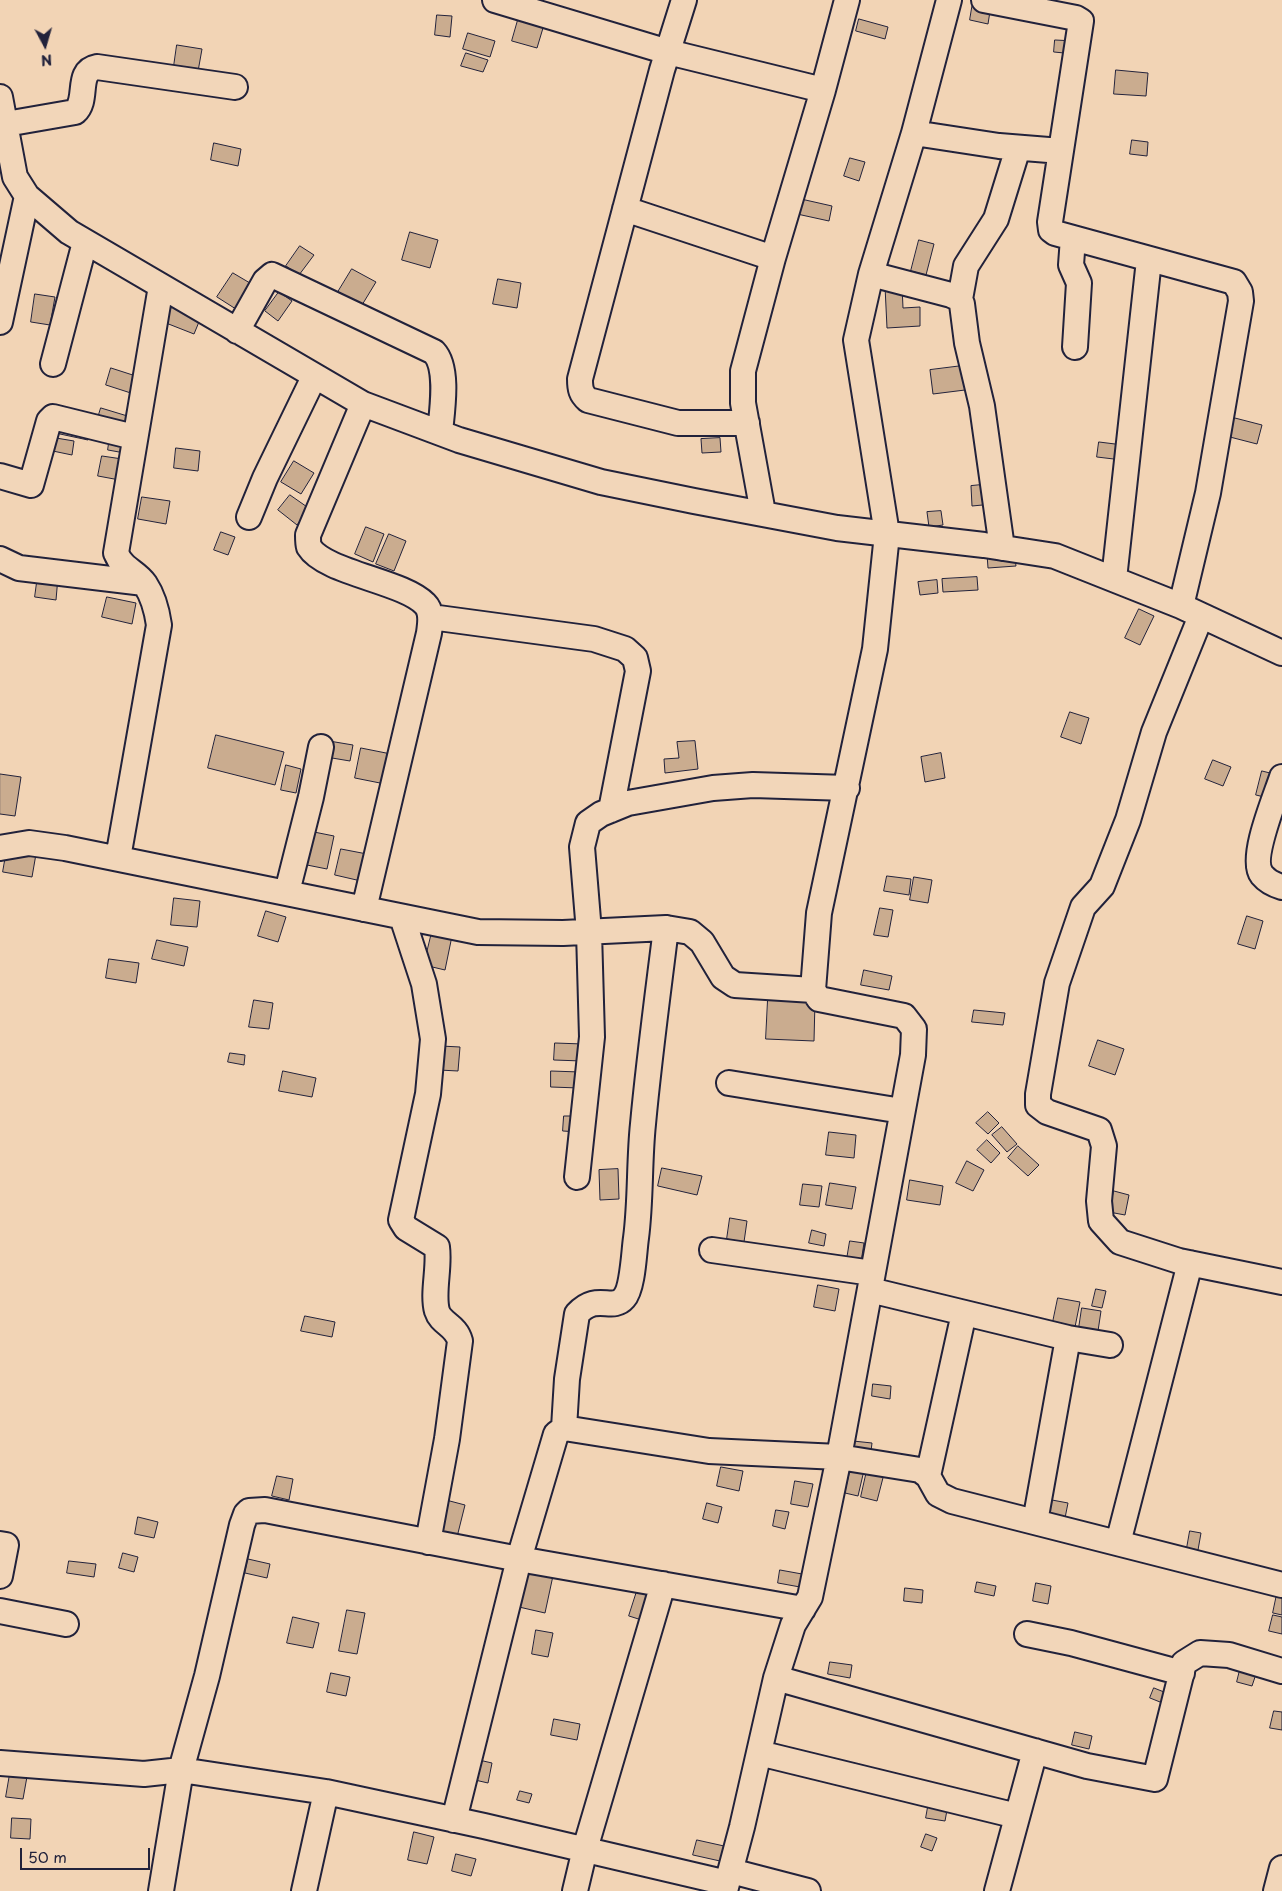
<!DOCTYPE html>
<style>
body{margin:0}
#map{position:relative;width:1282px;height:1891px;overflow:hidden;background:#f2d4b5;font-family:"Playpen Sans",sans-serif}
canvas{display:block}
.north{position:absolute;left:20px;top:20px;width:50px;height:50px;-webkit-text-stroke:4px #f2d6b9;paint-order:stroke;rotate:174deg;font-size:14px;font-weight:700;line-height:20px;text-align:center;color:#22223b}
.north::after{content:'';display:block;margin:auto;width:18px;height:22px;background:#22223b;clip-path:polygon(50% 0,100% 100%,50% 72%,0 100%)}
.scale{position:absolute;left:20px;top:1848px;width:130px;height:22px;box-sizing:border-box;border:2px solid #22223b;border-top:0;padding-left:6px;font-size:15px;line-height:18px;white-space:nowrap;color:#22223b;-webkit-text-stroke:4px #f2d6b9;paint-order:stroke}
</style>
<div id="map">
<canvas width="1282" height="1891"></canvas>
<div class="north">N</div>
<div class="scale">50 m</div>
</div>
<script>
const g = document.querySelector('canvas').getContext('2d');
g.lineJoin = 'round';
function fillPath(path, color) { g.fillStyle = color; g.fill(path, 'evenodd'); }
function trace(path, color, width, dash) { g.strokeStyle = color; g.lineWidth = width; g.lineCap = dash ? 'butt' : 'round'; g.setLineDash(dash || []); g.stroke(path); }
const building = new Path2D(`
 M973,2L991,5L988,24L970,20Z
 M437,15L452,16L450,37L435,35Z
 M859,19L888,27L885,39L856,31Z
 M518,20L543,28L537,48L512,41Z
 M468,33L495,41L490,57L463,49Z
 M1055,40L1075,41L1074,54L1054,52Z
 M177,45L202,49L197,77L173,73Z
 M466,53L488,60L483,72L461,66Z
 M1116,70L1148,73L1146,96L1114,94Z
 M1132,140L1148,142L1147,156L1130,154Z
 M214,143L241,149L238,166L211,160Z
 M850,158L865,162L859,181L844,176Z
 M801,199L832,206L829,221L797,214Z
 M410,232L438,240L430,268L402,260Z
 M919,240L934,244L926,275L911,271Z
 M300,246L314,255L299,275L286,266Z
 M352,269L376,282L362,305L338,292Z
 M233,273L255,286L239,311L217,297Z
 M498,279L521,283L517,308L493,304Z
 M902,285L903,308L920,307V326L887,328L885,286Z
 M279,292L292,301L278,321L265,311Z
 M35,294L55,297L50,325L31,322Z
 M172,306L201,317L194,334L166,323Z
 M962,366L965,390L933,394L930,370Z
 M111,368L142,378L137,395L106,385Z
 M101,408L134,418L131,431L97,421Z
 M1231,417L1262,425L1257,444L1226,436Z
 M64,421L91,427L88,440L60,434Z
 M110,436L132,440L130,454L108,450Z
 M50,437L74,441L72,455L48,450Z
 M720,438L721,452L702,453L701,439Z
 M1099,442L1123,445L1122,460L1097,457Z
 M176,448L200,451L198,471L174,468Z
 M102,456L129,460L125,481L98,476Z
 M294,461L314,473L301,494L281,482Z
 M992,484L993,504L972,506L971,486Z
 M290,495L310,509L297,525L278,510Z
 M142,497L170,501L166,524L138,519Z
 M941,511L943,525L929,527L927,512Z
 M366,527L384,534L373,562L355,554Z
 M221,532L235,537L228,555L214,550Z
 M389,534L406,541L394,571L376,564Z
 M1014,551L1016,566L988,568L987,554Z
 M38,575L58,577L56,600L35,597Z
 M977,577L978,590L943,592L942,579Z
 M937,580L938,593L920,595L918,582Z
 M107,597L136,603L132,624L102,617Z
 M1139,609L1154,616L1140,645L1125,638Z
 M1070,712L1089,718L1081,744L1061,737Z
 M216,735L284,752L275,785L208,768Z
 M329,741L353,745L350,761L326,757Z
 M695,741L698,769L665,773L664,759L679,758L677,742Z
 M361,748L391,754L385,784L355,778Z
 M941,753L945,778L925,782L921,757Z
 M1213,760L1231,767L1223,786L1205,779Z
 M286,765L301,769L296,793L281,790Z
 M1262,771L1278,775L1272,799L1256,795Z
 M0,774L21,777L15,816L0,814Z
 M314,832L334,836L327,869L307,865Z
 M7,849L36,854L32,877L3,872Z
 M341,849L367,854L361,881L335,875Z
 M887,876L911,879L909,895L884,891Z
 M914,877L932,880L928,903L910,900Z
 M174,898L200,901L197,927L171,925Z
 M880,908L893,910L888,937L874,935Z
 M266,911L286,917L278,942L258,936Z
 M1247,916L1263,921L1255,949L1238,944Z
 M432,932L452,936L445,970L424,965Z
 M157,940L188,947L184,966L152,959Z
 M109,959L139,963L136,983L106,978Z
 M864,970L892,976L889,990L861,985Z
 M768,999L815,1001L814,1041L766,1039Z
 M254,1000L273,1003L269,1029L249,1027Z
 M974,1010L1005,1013L1003,1025L972,1022Z
 M1098,1040L1124,1049L1115,1075L1089,1066Z
 M555,1043L583,1044L582,1061L554,1060Z
 M441,1046L460,1047L458,1071L439,1070Z
 M230,1053L245,1055L244,1065L228,1062Z
 M283,1071L316,1078L312,1097L279,1091Z
 M551,1071L580,1072L579,1088L551,1087Z
 M988,1112L999,1123L988,1134L976,1123Z
 M564,1116H579L578,1132L563,1131Z
 M1002,1127L1017,1144L1007,1152L992,1135Z
 M829,1132L856,1135L854,1158L826,1155Z
 M987,1140L1000,1153L991,1163L977,1150Z
 M1018,1146L1039,1165L1028,1176L1008,1158Z
 M967,1161L984,1170L973,1191L956,1183Z
 M662,1168L702,1176L697,1195L658,1186Z
 M618,1169L619,1199L600,1200L599,1170Z
 M910,1180L943,1186L940,1205L907,1200Z
 M830,1183L856,1187L852,1209L826,1205Z
 M803,1184L822,1186L819,1207L800,1205Z
 M1114,1191L1129,1195L1125,1215L1109,1212Z
 M730,1218L747,1221L744,1242L727,1239Z
 M812,1230L826,1234L824,1246L809,1243Z
 M850,1241L864,1243L861,1262L847,1259Z
 M818,1285L839,1289L835,1311L814,1307Z
 M1096,1289L1106,1291L1102,1308L1092,1306Z
 M1058,1298L1080,1302L1075,1327L1053,1322Z
 M1082,1308L1101,1311L1098,1331L1079,1328Z
 M305,1316L335,1322L332,1337L301,1331Z
 M873,1384L891,1386L890,1399L872,1396Z
 M853,1441L872,1443L870,1459L851,1456Z
 M852,1463L865,1466L858,1496L845,1493Z
 M868,1466L885,1470L877,1501L861,1497Z
 M721,1467L743,1471L739,1491L717,1486Z
 M277,1476L293,1479L289,1500L272,1496Z
 M795,1481L813,1484L808,1507L791,1504Z
 M446,1500L465,1505L457,1537L438,1532Z
 M1052,1500L1068,1503L1065,1518L1049,1515Z
 M707,1503L722,1507L718,1523L703,1519Z
 M776,1510L789,1512L785,1529L773,1526Z
 M138,1517L158,1522L154,1538L135,1534Z
 M1190,1531L1201,1533L1198,1550L1187,1548Z
 M123,1553L138,1557L134,1572L119,1568Z
 M248,1559L270,1564L267,1578L245,1573Z
 M69,1561L96,1564L94,1577L67,1573Z
 M528,1566L554,1571L545,1613L519,1607Z
 M780,1570L802,1574L800,1587L778,1583Z
 M977,1582L996,1586L994,1596L975,1592Z
 M1036,1583L1051,1586L1048,1604L1033,1601Z
 M638,1588L657,1593L648,1622L629,1616Z
 M905,1588L923,1590L922,1603L904,1601Z
 M1277,1594L1282,1595V1615L1273,1613Z
 M347,1610L365,1613L357,1654L339,1651Z
 M1273,1615L1282,1617V1634L1269,1631Z
 M293,1617L319,1623L313,1648L287,1643Z
 M536,1630L553,1633L548,1657L532,1654Z
 M830,1662L852,1665L850,1678L828,1674Z
 M1240,1670L1256,1674L1252,1686L1237,1682Z
 M331,1673L350,1677L346,1696L327,1692Z
 M1154,1688L1174,1696L1170,1706L1150,1698Z
 M1274,1711L1282,1712V1730L1270,1728Z
 M554,1719L580,1724L577,1740L551,1735Z
 M1075,1732L1092,1736L1089,1749L1072,1745Z
 M479,1760L492,1763L488,1783L475,1780Z
 M11,1768L28,1771L23,1799L6,1797Z
 M520,1791L532,1794L529,1803L517,1800Z
 M930,1796L949,1799L945,1821L926,1818Z
 M12,1818L31,1819L30,1839L11,1838Z
 M414,1832L434,1837L427,1864L408,1860Z
 M926,1834L937,1838L932,1851L921,1847Z
 M697,1840L724,1846L720,1861L693,1855Z
 M456,1854L476,1859L471,1876L452,1871Z`);
const minor = new Path2D(`
 M495,0L668,52L823,90
 M684,0L662,70L580,379C580,389 581,394 588,400L678,423H747
 M984,0L1076,18L1081,21L1050,222L1051,230L1055,233L1234,282L1240,292L1241,301L1208,493L1181,606
 M0,97L15,177L27,196L69,232L363,404L459,440L601,482L694,501L837,528L984,545L1055,556L1181,606L1282,653
 M6,124L75,112C89,100 75,71 97,67L235,87
 M914,133L999,146L1061,151
 M625,209L773,258
 M1073,238L1071,265L1079,283L1075,347
 M871,274L951,295L960,299L962,304L967,343L982,406L1002,548
 M960,299L966,266L996,219L1018,148
 M0,322L27,196
 M237,331L265,281L272,275L434,352C449,368 442,411 440,432
 M53,364L85,242
 M363,404L308,535C308,539 308,544 309,547C325,573 403,581 425,604C433,612 430,624 429,633L364,909
 M0,476L31,485L49,421L53,417L134,437
 M763,513L743,403V371L773,258L823,90L847,0
 M249,517L265,478L314,377
 M0,559L19,568L144,583
 M1114,579L1149,260
 M1201,616L1154,732L1128,820L1102,886L1083,907L1057,983L1038,1094V1105L1047,1112L1099,1130L1104,1146L1099,1201L1101,1221L1120,1242L1179,1261L1282,1282
 M431,617L594,639L625,649L635,658L638,671L611,810
 M1282,777C1276,796 1249,859 1262,875C1267,881 1275,885 1282,887
 M0,848L29,843L65,848L478,932L563,933L666,928L690,932L702,942L723,977L735,985L813,990
 M118,858L159,625C157,611 153,596 145,584C136,571 123,570 116,553L161,286
 M287,892L311,797L321,747
 M402,917L424,984L433,1039L428,1094L401,1220L406,1228L437,1247C440,1267 432,1293 437,1311C441,1324 456,1325 460,1341L447,1439L428,1542
 M729,1083L902,1111
 M577,1177L592,1037L589,932L582,847L588,823L601,814L628,803L713,788L753,785L847,788
 M712,1250L872,1273
 M870,1290L1068,1338L1110,1345
 M564,1428L567,1379L577,1314C597,1292 612,1312 624,1298C633,1288 634,1251 636,1238C641,1200 639,1162 643,1124C649,1059 658,993 666,928
 M928,1476L964,1313
 M1035,1522L1068,1338
 M1118,1543L1190,1263
 M0,1544L6,1545L0,1576
 M0,1611L66,1624
 M1027,1634L1071,1643L1182,1673
 M776,1678L1087,1766L1155,1779L1184,1663L1200,1653L1229,1655L1282,1671
 M759,1753L1017,1816
 M0,1763L144,1774L181,1770L207,1676L242,1525L246,1514L249,1511L265,1510L519,1559L803,1609
 M454,1820L519,1559L556,1434L564,1428L709,1451L839,1457L920,1470L928,1476L938,1494L952,1501L1282,1585
 M731,1871L808,1891
 M161,1891L181,1770L326,1792L484,1826L727,1883
 M304,1891L326,1792
 M575,1891L585,1849L663,1584
 M725,1891L742,1827L776,1678L793,1625L810,1597L839,1457L913,1055L914,1029L904,1016L819,999L813,990L819,913L875,649L887,534L856,340L871,274L914,133L949,0
 M997,1891L1035,1751
 M1276,1891L1282,1868`);
fillPath(building, '#caac8f');
trace(building, '#22223b', 1);
trace(minor, '#22223b', 28);
trace(minor, '#f2d6b9', 24);
</script>
